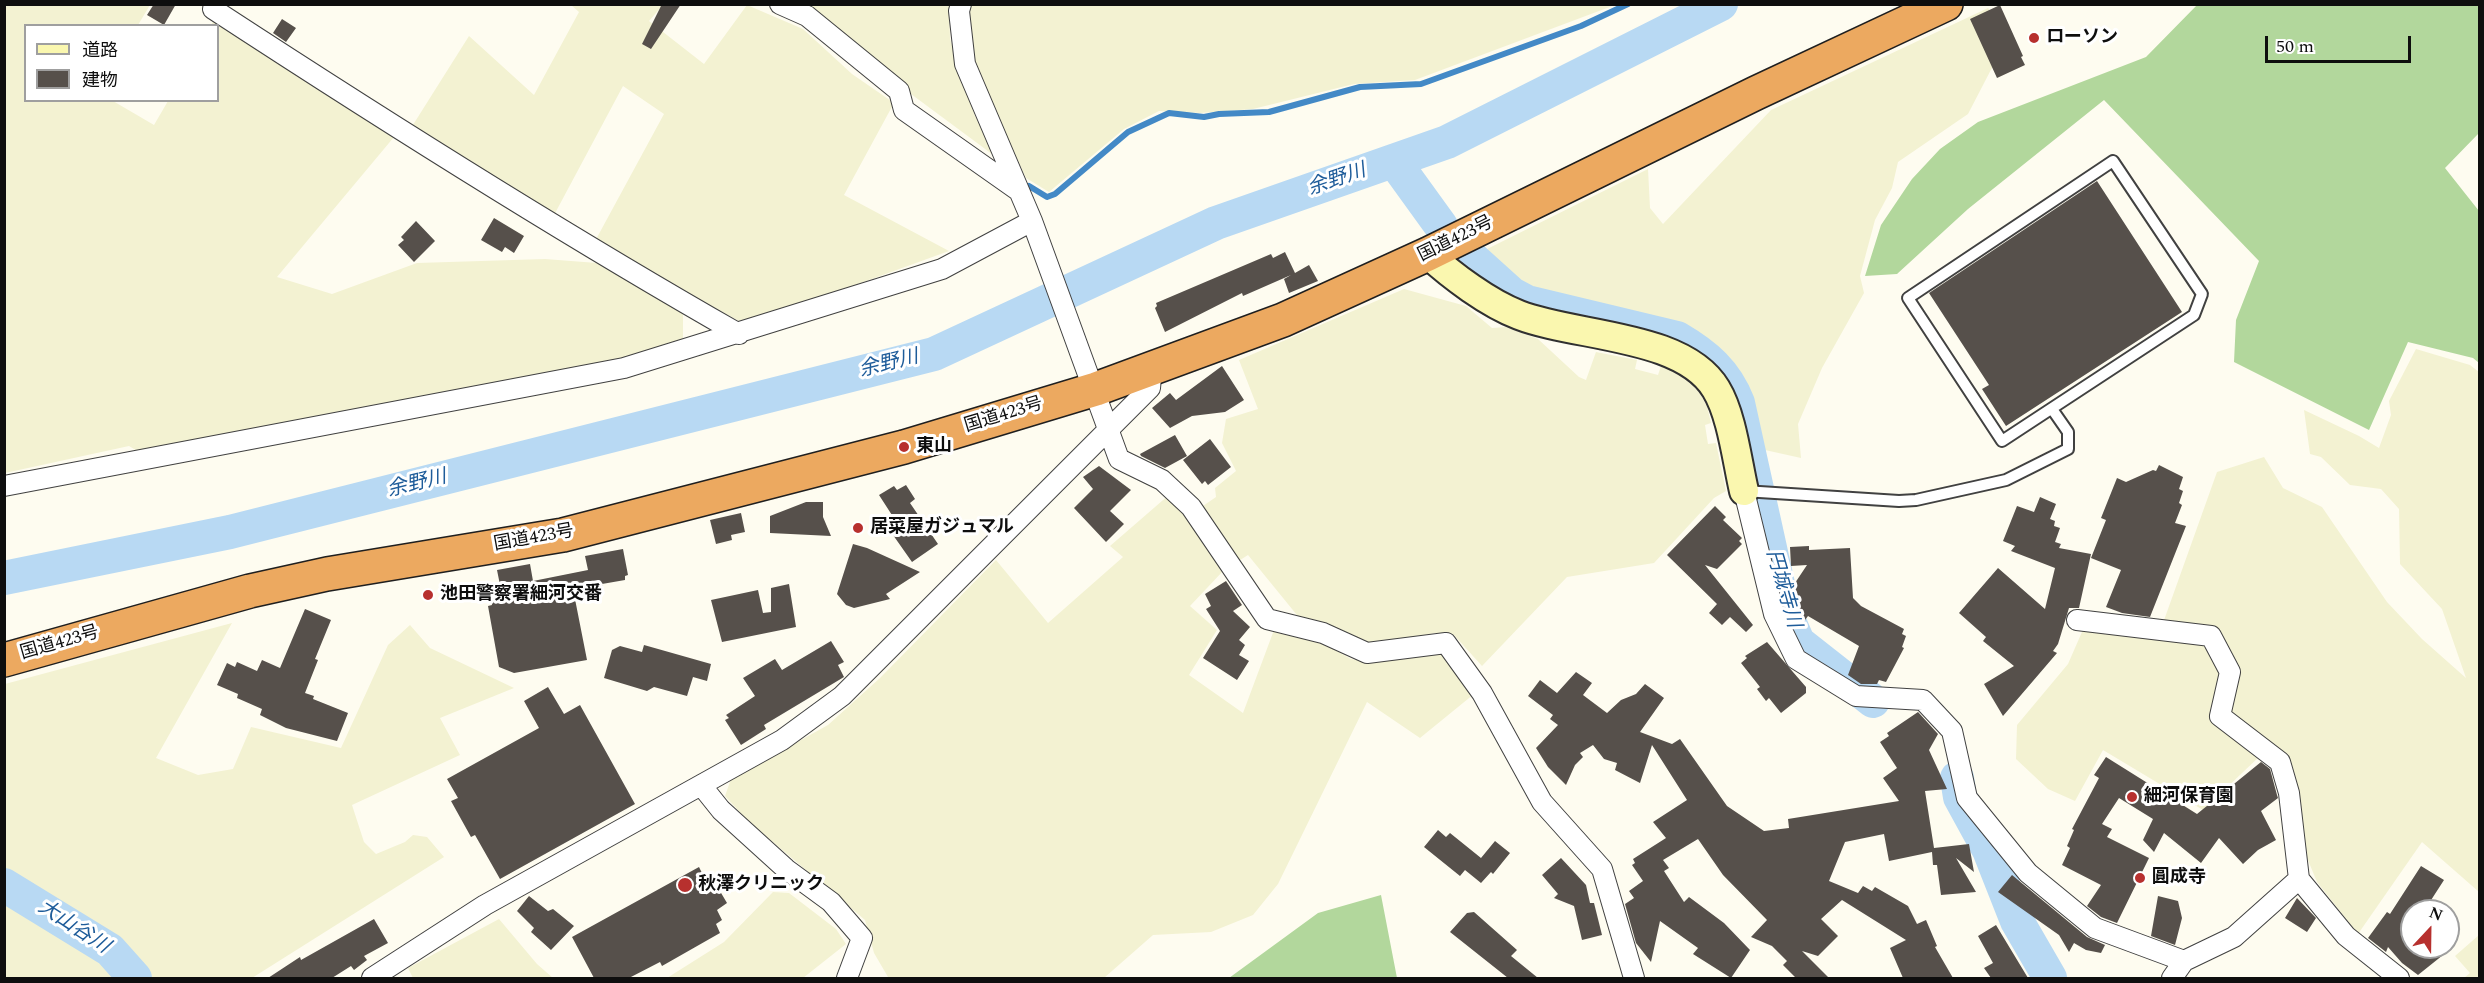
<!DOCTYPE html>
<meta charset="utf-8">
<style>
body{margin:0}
#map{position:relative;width:2484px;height:983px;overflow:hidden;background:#fefcf0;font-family:Spectral,"Noto Sans JP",serif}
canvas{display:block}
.frame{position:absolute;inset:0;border:6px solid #0e0e0e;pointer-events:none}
.legend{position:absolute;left:24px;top:24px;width:195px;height:78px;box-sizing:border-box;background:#fff;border:2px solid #9f9f9f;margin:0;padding:8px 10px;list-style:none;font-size:18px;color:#0e0e0e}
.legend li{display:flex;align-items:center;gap:12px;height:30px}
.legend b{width:30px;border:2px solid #9f9f9f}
.north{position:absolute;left:2400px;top:899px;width:60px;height:60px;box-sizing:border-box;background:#fff;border:2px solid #9f9f9f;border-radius:50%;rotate:22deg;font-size:16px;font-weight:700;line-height:24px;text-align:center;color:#0e0e0e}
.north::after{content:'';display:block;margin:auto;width:21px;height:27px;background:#b7302e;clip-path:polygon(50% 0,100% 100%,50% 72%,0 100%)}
.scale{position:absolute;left:2265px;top:36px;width:146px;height:27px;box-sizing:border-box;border:3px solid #0e0e0e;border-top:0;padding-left:8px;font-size:18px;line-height:21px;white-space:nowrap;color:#0e0e0e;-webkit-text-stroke:4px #fff;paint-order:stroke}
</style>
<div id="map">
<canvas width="2484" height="983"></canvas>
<div class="frame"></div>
<ul class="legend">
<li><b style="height:8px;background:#faf7af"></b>道路</li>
<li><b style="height:16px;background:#56504b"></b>建物</li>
</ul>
<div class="north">N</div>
<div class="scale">50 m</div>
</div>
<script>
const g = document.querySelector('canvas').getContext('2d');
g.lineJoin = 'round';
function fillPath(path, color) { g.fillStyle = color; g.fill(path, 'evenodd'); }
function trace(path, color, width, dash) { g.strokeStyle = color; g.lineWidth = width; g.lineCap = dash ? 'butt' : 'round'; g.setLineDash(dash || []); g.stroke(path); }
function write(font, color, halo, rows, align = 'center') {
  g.font = font + ' Spectral,"Noto Sans JP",serif'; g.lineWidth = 6; g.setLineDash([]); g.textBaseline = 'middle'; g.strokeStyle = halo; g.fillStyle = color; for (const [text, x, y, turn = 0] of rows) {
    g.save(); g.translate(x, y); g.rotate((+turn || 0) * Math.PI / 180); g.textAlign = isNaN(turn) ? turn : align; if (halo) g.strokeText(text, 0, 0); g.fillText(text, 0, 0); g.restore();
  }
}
const farmland = new Path2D(`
 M4,5H150L138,25L26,26V100L113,101L154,125L168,101L218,100V26L211,25L215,19L394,137L277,277L332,294L417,263L545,259L597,263L683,311V345L588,369L139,452L129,446L5,473Z
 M571,5H663L649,21L704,64L747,5L803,29L852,74L894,103L844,195L949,251L800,305L739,321L594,243L664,114L623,86L553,217L411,128L469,36L534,95L579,12Z
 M798,5H949L950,39L975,116L996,157L911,94L810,9Z
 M969,5H1615L1415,80L1354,84L1253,109L1200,113L1159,111L1124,129L1049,192L1026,178L975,69Z
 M1988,8L2010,33L1968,114L1898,162L1892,188L1875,220L1860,276L1864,293L1822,368L1798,424L1801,458L1756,448L1734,372L1697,335L1679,326L1527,290L1481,252L1648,169L1650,208L1663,224L1771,110Z
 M1404,289L1466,306L1492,328L1506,327L1538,339L1579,377L1586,380L1596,352L1637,360L1635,369L1658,375L1662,363L1686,377L1699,392L1707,406L1711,423L1705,425L1708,444L1716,443L1726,491L1714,498L1654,563L1567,577L1482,666L1454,635L1435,633L1381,644H1370L1320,623L1301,620L1248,555L1237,562L1200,508L1216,497L1215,488L1236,471L1222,443L1226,419L1258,409L1239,360Z
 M2416,349L2470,365L2479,372V892L2422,842L2358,934L2317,882L2303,848L2297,786L2260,756L2203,810L2103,750L2075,801L2048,789L2016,759L2017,725L2068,664L2085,625L2163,623L2217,472L2264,457L2283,488L2322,507L2387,602L2422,639L2466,678L2442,609L2400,564L2399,509L2381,489L2350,485L2321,457L2310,454L2304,410L2359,436L2379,448L2391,415L2389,401Z
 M1170,494L1224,570L1190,606L1217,630L1189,675L1243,713L1274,630L1321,642L1351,659L1363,661L1440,652L1474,694L1420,738L1367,702L1278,884L1253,915L1211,932L1153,935L1104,978L888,977L874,953L865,920L748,821L725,796L731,779L828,725L880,678L996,560L1048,623L1123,557L1110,546Z
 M232,623L156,758L198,775L233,769L251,727L341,748L388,645L410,625L430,648L514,688L440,718L460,755L352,805L364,842L376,854L405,842L413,835L427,837L444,857L252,978H5V684Z
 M773,892L789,893L836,929L846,944L803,978H667L724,942Z
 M499,919L537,964L553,978H413L408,968Z
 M2479,935V978H2464L2470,973L2455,956Z`);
const forest = new Path2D(`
 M2198,4L2479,5V133L2445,168L2479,211V363L2473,358L2408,342L2369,430L2234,362L2236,320L2259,261L2104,100L1968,209L1897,274L1865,276L1881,225L1912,179L1940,149L1978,122L2146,57Z
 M1381,895L1397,978H1229L1318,913Z`);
const stream = new Path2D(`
 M1029,186L1047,197L1055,194L1128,132L1169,113L1204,117L1219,114L1269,112L1360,87L1421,84L1581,26L1628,4`);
const river = new Path2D(`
 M1394,161L1441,226
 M1471,257L1512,294L1527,302L1677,338C1706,355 1726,372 1738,403L1783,607L1798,642L1873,701
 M4,578L230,532L934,354L1216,223L1447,142L1721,4
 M1957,778L1960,797L1989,850L2017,921L2050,978
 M4,885L110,950L135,978`);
const building = new Path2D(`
 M154,4H176L164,25L147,15Z
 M662,4H681L651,49L642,44Z
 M2000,5L2023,56L2021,57L2025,65L1997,78L1970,19Z
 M282,19L296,28L286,42L273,33Z
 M2097,181L2182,312L2006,426L1982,389L1989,385L1929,293Z
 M494,218L524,236L514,253L505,247L502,252L481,240Z
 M416,221L435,241L414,262L398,245L404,240L401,237Z
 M1285,252L1295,273L1309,265L1318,281L1289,293L1284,279L1291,275L1243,296L1242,293L1165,332L1155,308L1157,306L1156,303L1271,254L1273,258Z
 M1222,366L1244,400L1225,412L1192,416L1170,428L1152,408L1170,393L1176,400Z
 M1175,435L1187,456L1165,468L1141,456L1140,454Z
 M1210,439L1231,467L1208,485L1205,481L1202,484L1183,460Z
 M2159,465L2183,477L2179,489L2183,491L2179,503L2182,505L2175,523L2186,526L2150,617L2122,613L2106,607L2121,570L2091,558L2106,520L2101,518L2117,478L2126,482L2153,470L2156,471Z
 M1099,466L1131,490L1110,511L1124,524L1106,542L1074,508L1093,489L1083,477Z
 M906,485L915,499L910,503L938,544L912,562L893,535L898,532L895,528L899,526L879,495L894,486L897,490Z
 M2040,497L2056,504L2050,519L2055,521L2054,526L2060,528L2055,542L2061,544L2059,548L2091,554L2079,608H2069L2058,644L2053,651L2057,653L2003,716L1984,684L2014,666L1983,641L1986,637L1959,613L1998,568L2045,609L2055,568L2011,551L2015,546L2003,541L2017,506L2034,512Z
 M806,502H823V517L831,536L770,533V516Z
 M1715,506L1726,517L1723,520L1742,538L1739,541L1742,544L1717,569L1705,565L1753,625L1746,632L1730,617L1722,625L1709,613L1717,604L1667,555Z
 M741,513L745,532L731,535L732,540L716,544L710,520Z
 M853,544L867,548L920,572L886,594L890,599L854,608L846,605L837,594Z
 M1809,546V550L1850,548L1853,598L1861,606L1904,629L1902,634L1906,636L1902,647L1904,648L1886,682L1879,680L1877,684H1861L1848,675L1859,646L1808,616L1800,627L1793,626L1783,601L1807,565L1791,566L1790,547Z
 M623,549L628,575L625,576V580L602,584L603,589L574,594L587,660L514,673L499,667L488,606L492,605L491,597L502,595L497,570L530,564L533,581L588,570L585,556Z
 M1226,581L1242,605L1233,611L1250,627L1239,640L1245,645L1239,655L1249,661L1237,680L1203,658L1220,631L1206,609L1211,606L1205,594Z
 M789,584L796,627L722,642L711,600L758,590L763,613L771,612V588Z
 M305,609L331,620L315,659L318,660L305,693L314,696L313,699L348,713L337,741L286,728L260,715L262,709L237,698L238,694L217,685L227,663L235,667L237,662L257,671L262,660L280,668Z
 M831,641L844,662L838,665L844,677L764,725L766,729L741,745L725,720L729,718L726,715L755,696L743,678L775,659L782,670Z
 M1767,642L1806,687V693L1781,713L1769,698L1766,701L1757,689L1760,687L1741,663L1747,658L1745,656Z
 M644,645L711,664L707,681L693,677L687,696L654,687L647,691L604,678L612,650L620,646L642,652Z
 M1576,672L1592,683L1583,695L1607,713L1621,700L1636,694L1645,684L1664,698L1640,732L1672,744L1680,739L1727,806L1764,831L1789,828L1788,819L1899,801L1883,778L1897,768L1880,742L1889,736L1887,733L1918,712L1938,734L1929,750L1947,789L1925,791L1934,848L1969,844L1974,872L1956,858L1976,892L1941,895L1937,865H1933L1932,852L1889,861L1884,834L1845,842L1829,881L1858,893L1863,886L1872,891L1875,887L1908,906L1917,924L1926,920L1937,946L1935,947L1953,978H1903L1890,948L1906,940L1842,900L1821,919L1838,936L1818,956L1802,951L1829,978H1796L1783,965L1787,961L1772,946L1751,937L1767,920L1723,875L1698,839L1663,860L1669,868L1664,871L1684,902L1689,897L1724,923L1750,950L1731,978L1693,954L1698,948L1660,921L1651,962L1636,943L1625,904L1634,898L1629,891L1643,881L1632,865L1635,863L1633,859L1666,838L1653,822L1687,800L1652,745L1640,783L1615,770L1617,763L1604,759L1593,745L1580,753L1583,757L1575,765L1566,785L1548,767L1536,748L1558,725L1550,719L1553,715L1528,696L1540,680L1557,693Z
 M548,687L564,714L580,705L635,804L500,879L475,835L471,837L451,801L458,798L447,779L539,728L524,701Z
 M2106,757L2197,814L2261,762L2270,769L2277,795L2278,798L2261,811L2276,840L2258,850L2243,864L2219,838L2201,863L2164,833L2154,852L2143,840L2153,819L2119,798L2102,824L2112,829L2107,837L2149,858L2117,923L2101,917L2087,906L2101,885L2062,865L2070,848L2067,846L2074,830L2072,829L2099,778L2094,775Z
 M1438,830L1446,837L1450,833L1481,858L1495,841L1510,853L1493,874L1491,872L1481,883L1465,870L1460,876L1424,847Z
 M1561,858L1586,885L1590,903H1594L1602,935L1582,940L1574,906L1554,898L1558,894L1542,875Z
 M2421,866L2444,880L2424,911H2412V947H2453L2418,975L2402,963L2388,947L2386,952L2368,938L2387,912L2390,914Z
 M699,867L705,879L711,876L727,903L717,910L722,920L716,924L720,933L662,966L660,962L629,978H594L572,937Z
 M2012,875L2087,937L2105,945L2101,953L2086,950L2074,943L2069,952L2059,935L1998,892Z
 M529,896L548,911L553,909L574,926L551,950L531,932L534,928L517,911Z
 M2158,896L2178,901L2182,918L2175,945L2151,936Z
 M2297,898L2316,918L2307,932L2285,918Z
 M1474,912L1517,950L1511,956L1538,978H1508L1450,932L1467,913Z
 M374,919L388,943L364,956L367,960L354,970L351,966L332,978H268L300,957L301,960Z
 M1996,925L2028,978H1991L1984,968L1993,963L1978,936Z`);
const lane = new Path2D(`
 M2113,161L2202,294L2194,315L2002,441L1908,298Z
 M1744,491L1899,501L1916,500L2006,480L2068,449V432L2052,409`);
const street = new Path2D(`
 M780,4L807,16L899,91L904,110L1019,191
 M961,4L959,11L965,64L1032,221L1119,459L1162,480L1191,507L1267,619L1323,633L1367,653L1446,643L1482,693L1542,802L1602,869L1634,978
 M213,9C386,122 560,232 739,334
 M4,486L624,368L942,269L1032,221
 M1744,491L1774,614L1796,659L1856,696L1923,700L1952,731L1967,798L2028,873L2095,928L2184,961L2234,937L2299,879
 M2077,620L2211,636L2230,672L2220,716L2280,762L2289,793L2299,879L2346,936L2399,978
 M701,785L721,810L786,869L831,902L862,938L847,978
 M372,978L485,905L782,740L842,696L1150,388L1152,366
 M2172,978L2184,961`);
const secondary = new Path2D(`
 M1428,254C1452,276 1488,303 1519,315C1575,337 1683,334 1716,389C1732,415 1737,461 1744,491`);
const highway = new Path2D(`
 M4,660L250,591L327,574L563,535L904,447L1096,389L1283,320L1428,254L1756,93L1946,4`);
const markers = [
 [2034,38,6,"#b7302e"],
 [904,447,6,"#b7302e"],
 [858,528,6,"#b7302e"],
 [428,595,6,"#b7302e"],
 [2132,797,6,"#b7302e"],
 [2140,878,6,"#b7302e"],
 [685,885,8,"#b7302e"]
];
const poiNames = [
 ["ローソン",2046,38],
 ["東山",916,447],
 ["居菜屋ガジュマル",870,528],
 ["池田警察署細河交番",440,595],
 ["細河保育園",2144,797],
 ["圓成寺",2152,878],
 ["秋澤クリニック",698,885]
];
const streetNames = [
 ["国道423号",1456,240,-26],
 ["国道423号",1004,416,-17],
 ["国道423号",534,539,-10],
 ["国道423号",60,644,-16]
];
const waterNames = [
 ["余野川",1337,181,-19],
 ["余野川",889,365,-14],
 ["余野川",417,485,-14],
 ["円城寺川",1782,589,74],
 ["大山谷川",73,928,33]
];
fillPath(farmland, '#f3f2d2');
fillPath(forest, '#b2d79c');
trace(stream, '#4389c6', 6);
trace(river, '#b8d9f3', 34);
fillPath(building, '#56504b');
trace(lane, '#414141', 14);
trace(street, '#414141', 22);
trace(secondary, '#303030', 32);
trace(highway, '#1f1f1f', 36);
trace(lane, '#fff', 10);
trace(street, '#fff', 20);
trace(secondary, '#faf7af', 28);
trace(highway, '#eca960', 33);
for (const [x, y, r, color] of markers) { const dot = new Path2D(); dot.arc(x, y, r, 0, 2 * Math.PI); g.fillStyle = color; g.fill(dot); trace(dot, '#fff', 2); }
write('bold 18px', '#0e0e0e', '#fff', poiNames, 'left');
write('18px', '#0e0e0e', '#fff', streetNames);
write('italic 20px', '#1e5c9a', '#fff', waterNames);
</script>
